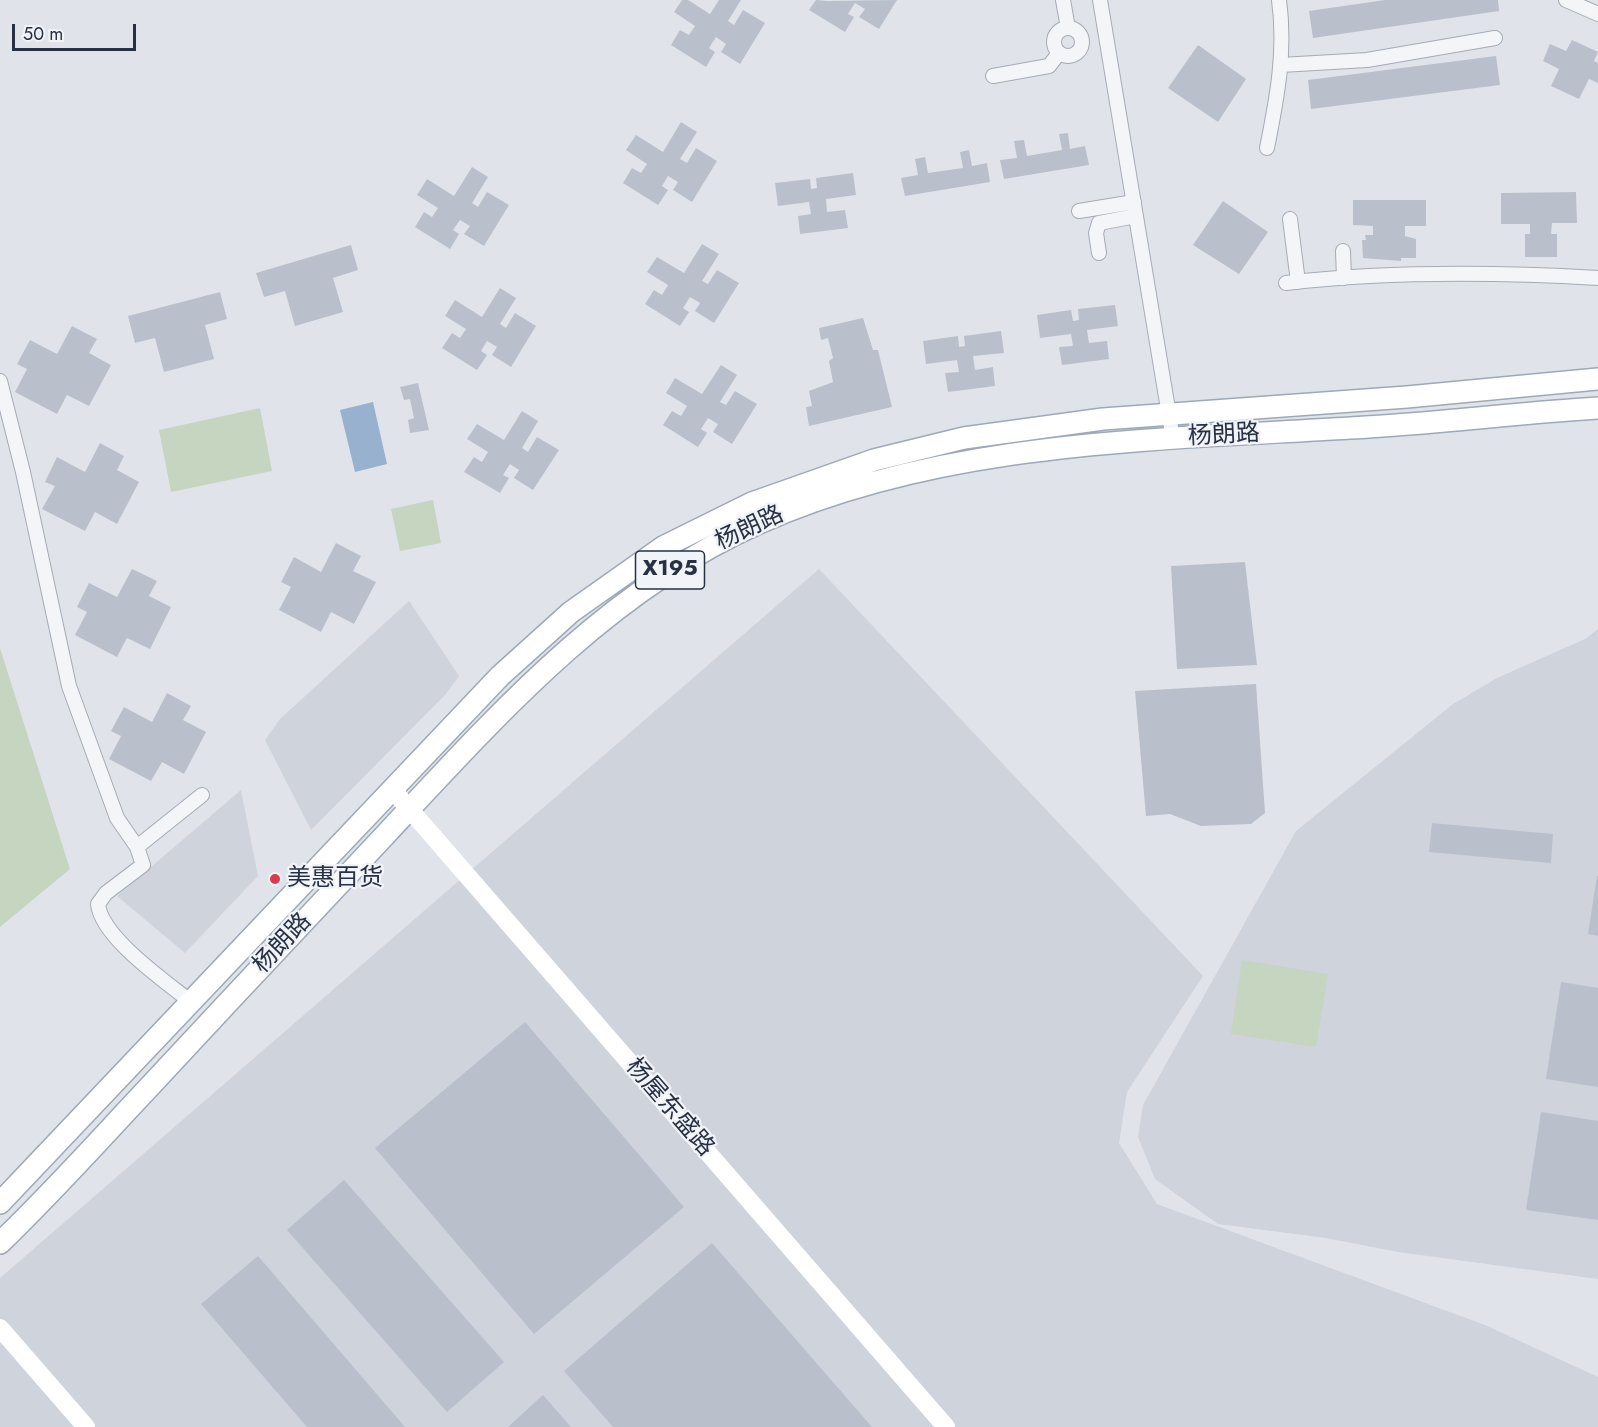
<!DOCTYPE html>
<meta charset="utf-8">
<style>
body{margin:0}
#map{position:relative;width:1598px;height:1427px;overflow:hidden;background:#e0e4ea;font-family:Jost,sans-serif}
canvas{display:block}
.scale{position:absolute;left:12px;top:24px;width:124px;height:27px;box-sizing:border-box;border:3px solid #273143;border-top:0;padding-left:8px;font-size:18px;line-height:21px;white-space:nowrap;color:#273143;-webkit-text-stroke:4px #f0f3f7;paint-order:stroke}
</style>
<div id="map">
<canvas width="1598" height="1427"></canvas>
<div class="scale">50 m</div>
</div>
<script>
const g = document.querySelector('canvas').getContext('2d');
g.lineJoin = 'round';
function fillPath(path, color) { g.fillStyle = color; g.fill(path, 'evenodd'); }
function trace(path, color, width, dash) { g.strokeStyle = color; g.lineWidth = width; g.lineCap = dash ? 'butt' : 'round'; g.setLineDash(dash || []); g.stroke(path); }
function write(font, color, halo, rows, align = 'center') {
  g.font = font + ' Jost,"Noto Sans SC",sans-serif'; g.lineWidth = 4.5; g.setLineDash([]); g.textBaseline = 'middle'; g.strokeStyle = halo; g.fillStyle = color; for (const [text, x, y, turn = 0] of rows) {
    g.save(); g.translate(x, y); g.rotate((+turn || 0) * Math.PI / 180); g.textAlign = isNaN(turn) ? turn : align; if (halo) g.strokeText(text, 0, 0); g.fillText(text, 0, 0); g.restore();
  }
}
const built = new Path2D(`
 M819,569L1203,976L1127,1092L1119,1143L1157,1204L1485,1325L1598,1377V1427H0V1278Z
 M409,601L459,676L445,695L311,830L265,740L280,719Z
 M1598,629V1279L1398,1252L1326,1238L1218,1224L1155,1179L1138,1137L1143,1105L1296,831L1453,704L1497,678L1585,639Z
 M241,790L258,876L185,953L117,896Z`);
const green = new Path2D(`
 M260,408L272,471L171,492L159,430Z
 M433,500L441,543L400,551L391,509Z
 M0,648L70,869L0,927Z
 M1242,960L1328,974L1316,1047L1231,1034Z`);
const water = new Path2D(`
 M373,402L387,464L355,472L340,410Z`);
const building = new Path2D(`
 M682,0H688L710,14L719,0H741L728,21L734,25L743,10L765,23L740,64L721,52L726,44L716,37L709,48L715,52L706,67L671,45L680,30L689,35L695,26L674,12Z
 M816,0L827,1L897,0L879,29L859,17L865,9L855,3L848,14L854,17L845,32L809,10Z
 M1385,0H1498L1499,11L1313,38L1309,11Z
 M1572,40L1598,52L1594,61L1598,63V83L1589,79L1579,99L1551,86L1559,69L1543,61L1550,44L1566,51Z
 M1198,45L1246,79L1218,122L1168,88Z
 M1496,56L1500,85L1311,109L1308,80Z
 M681,122L697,132L680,159L687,163L696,148L717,161L692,202L673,190L678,182L668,176L662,186L668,190L658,205L623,183L632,168L641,173L647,164L626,150L636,135L663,152Z
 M1068,133L1070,149L1085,146L1089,165L1004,179L1000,160L1017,158L1014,141L1024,140L1027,156L1062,150L1059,134Z
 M969,150L972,166L987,163L990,182L905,196L901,178L918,175L915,159L925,157L928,173L963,168L960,152Z
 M472,167L488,177L472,203L478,207L487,192L509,205L484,246L464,234L470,226L460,220L453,230L459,234L450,249L415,227L424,212L432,217L438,208L417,195L427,179L454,196Z
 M853,173L856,195L826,199L827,212L845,210L848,228L800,234L798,216L811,214L809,202L778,206L775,183L810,179L811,189L817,188L816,178Z
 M1576,192L1577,223H1552L1551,234H1557V257H1525V234H1530V224H1501V193Z
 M1353,200H1426V226H1405V236L1416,239V258H1401V261L1363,258L1362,240H1366L1365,235H1373V226L1353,225Z
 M1223,201L1268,232L1239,274L1193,245Z
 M702,244L719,254L702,281L708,284L717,270L739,283L714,323L695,311L700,303L690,297L683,308L689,312L680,326L645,304L654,290L662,295L668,285L647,272L657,257L684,273Z
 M351,245L358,270L333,278L343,312L295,326L285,291L264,297L256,273Z
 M500,288L516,298L500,324L506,328L515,313L536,326L511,367L492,355L497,347L487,341L481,351L487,355L477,370L442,348L452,333L460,338L466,329L445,316L455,300L482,317Z
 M220,292L227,319L205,325L214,359L164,372L155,338L135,343L128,316Z
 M1115,305L1118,326L1087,330L1089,343L1107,341L1109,359L1062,365L1059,347L1073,346L1071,334L1040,338L1037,315L1071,310L1073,321L1079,320L1078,309Z
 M863,318L873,350H878L892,407L809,426L806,407L812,406L809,391L833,382L829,361L833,358L828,338L821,340L819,328Z
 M72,326L97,339L89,353L111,365L89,406L67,395L57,414L15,392L27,369L17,364L30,340L57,354Z
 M1001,331L1004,353L973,356L975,370L993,367L995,386L948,392L945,373L959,372L957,360L926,364L923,341L958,336L959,347L965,346L964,336Z
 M721,365L737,375L720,402L726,405L735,391L757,404L732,444L713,432L718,424L708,418L701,429L707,433L698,447L663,425L672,411L681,416L687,406L666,393L675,378L702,394Z
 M418,383L429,430L410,433L408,420L414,418L410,399L404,400L400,387Z
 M522,411L538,421L522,448L528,452L537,437L559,450L533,490L514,478L519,470L510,464L503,475L509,478L500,493L464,472L474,457L482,462L488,452L467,439L477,424L504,440Z
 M100,443L124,456L117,470L139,482L117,524L95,512L85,531L42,509L55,486L45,482L57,457L85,472Z
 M336,543L361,556L353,571L376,582L354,624L331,612L321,632L279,610L291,587L281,582L294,557L321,572Z
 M1245,562L1257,665L1177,669L1171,566Z
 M132,569L157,581L149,596L171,607L150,649L127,638L117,657L75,635L87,612L77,607L89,583L117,597Z
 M1256,684L1265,813L1251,824L1201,826L1170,814L1146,816L1135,691Z
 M167,693L191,706L183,720L206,732L184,774L162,762L151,781L109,759L121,736L111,731L124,707L152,722Z
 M1432,823L1553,834L1551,863L1429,852Z
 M1597,876H1598V936L1588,934Z
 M1561,982L1598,988V1087L1546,1079Z
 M525,1022L684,1207L534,1334L375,1148Z
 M1541,1112L1598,1121V1220L1526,1210Z
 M344,1180L504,1362L447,1412L287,1230Z
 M712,1243L872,1427H613L564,1371Z
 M258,1256L405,1427H307L201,1304Z
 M543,1395L571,1427H508Z`);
const street = new Path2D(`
 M1063,0L1068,28
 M1100,0L1173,439
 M1566,0L1598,14
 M1054 42a14 14 0 1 1 28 0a14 14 0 1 1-28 0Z
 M1281,65L1367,60L1495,38
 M993,76L1049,66L1059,53
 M1267,148C1277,98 1286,51 1279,0
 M1079,211L1134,202
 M1290,219L1298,282
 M1343,251L1344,278
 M1099,253L1096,233L1099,223L1136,216
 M1286,283C1389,271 1495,272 1598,278
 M0,381L23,472L69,686L117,818L137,847
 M191,1002C165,981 101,937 98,904L106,893L143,865L137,847L202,795`);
const secondary = new Path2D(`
 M392,789L946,1427
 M0,1328L86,1427`);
const primary = new Path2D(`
 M0,1203L500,676L571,612L663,547L752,503L874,460L964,438L1103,419L1407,397L1598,379
 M0,1243C53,1192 102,1137 152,1084C230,1000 309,916 387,833C498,714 608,590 759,523C943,441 1153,440 1350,428C1433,424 1515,413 1598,408`);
const markers = [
 [275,879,6,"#db3950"]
];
const shields = [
 [670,570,69]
];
const shieldNames = [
 ["X195",670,570]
];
const streetNames = [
 ["杨朗路",1224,436,-3],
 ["杨朗路",750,529,-25],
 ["杨朗路",283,944,-47],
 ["杨屋东盛路",669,1108,49]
];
const poiNames = [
 ["美惠百货",287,879]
];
fillPath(built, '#ced3dc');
fillPath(green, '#c5d5c0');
fillPath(water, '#97b1ce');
fillPath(building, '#b9c0cb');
trace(street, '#a5abb5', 16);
trace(primary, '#9ea8b7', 24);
trace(street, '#f3f5f8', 14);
trace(secondary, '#fff', 18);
trace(primary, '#fff', 21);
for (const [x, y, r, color] of markers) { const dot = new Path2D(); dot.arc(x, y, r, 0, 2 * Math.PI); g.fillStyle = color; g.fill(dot); trace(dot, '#f0f3f7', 2); }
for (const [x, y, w] of shields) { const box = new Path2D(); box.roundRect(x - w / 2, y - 19, w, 38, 4.5); g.fillStyle = '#f0f3f7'; g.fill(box); trace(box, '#273143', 1.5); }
write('bold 22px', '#273143', null, shieldNames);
write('24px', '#273143', '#f0f3f7', streetNames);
write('24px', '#273143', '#f0f3f7', poiNames, 'left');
</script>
